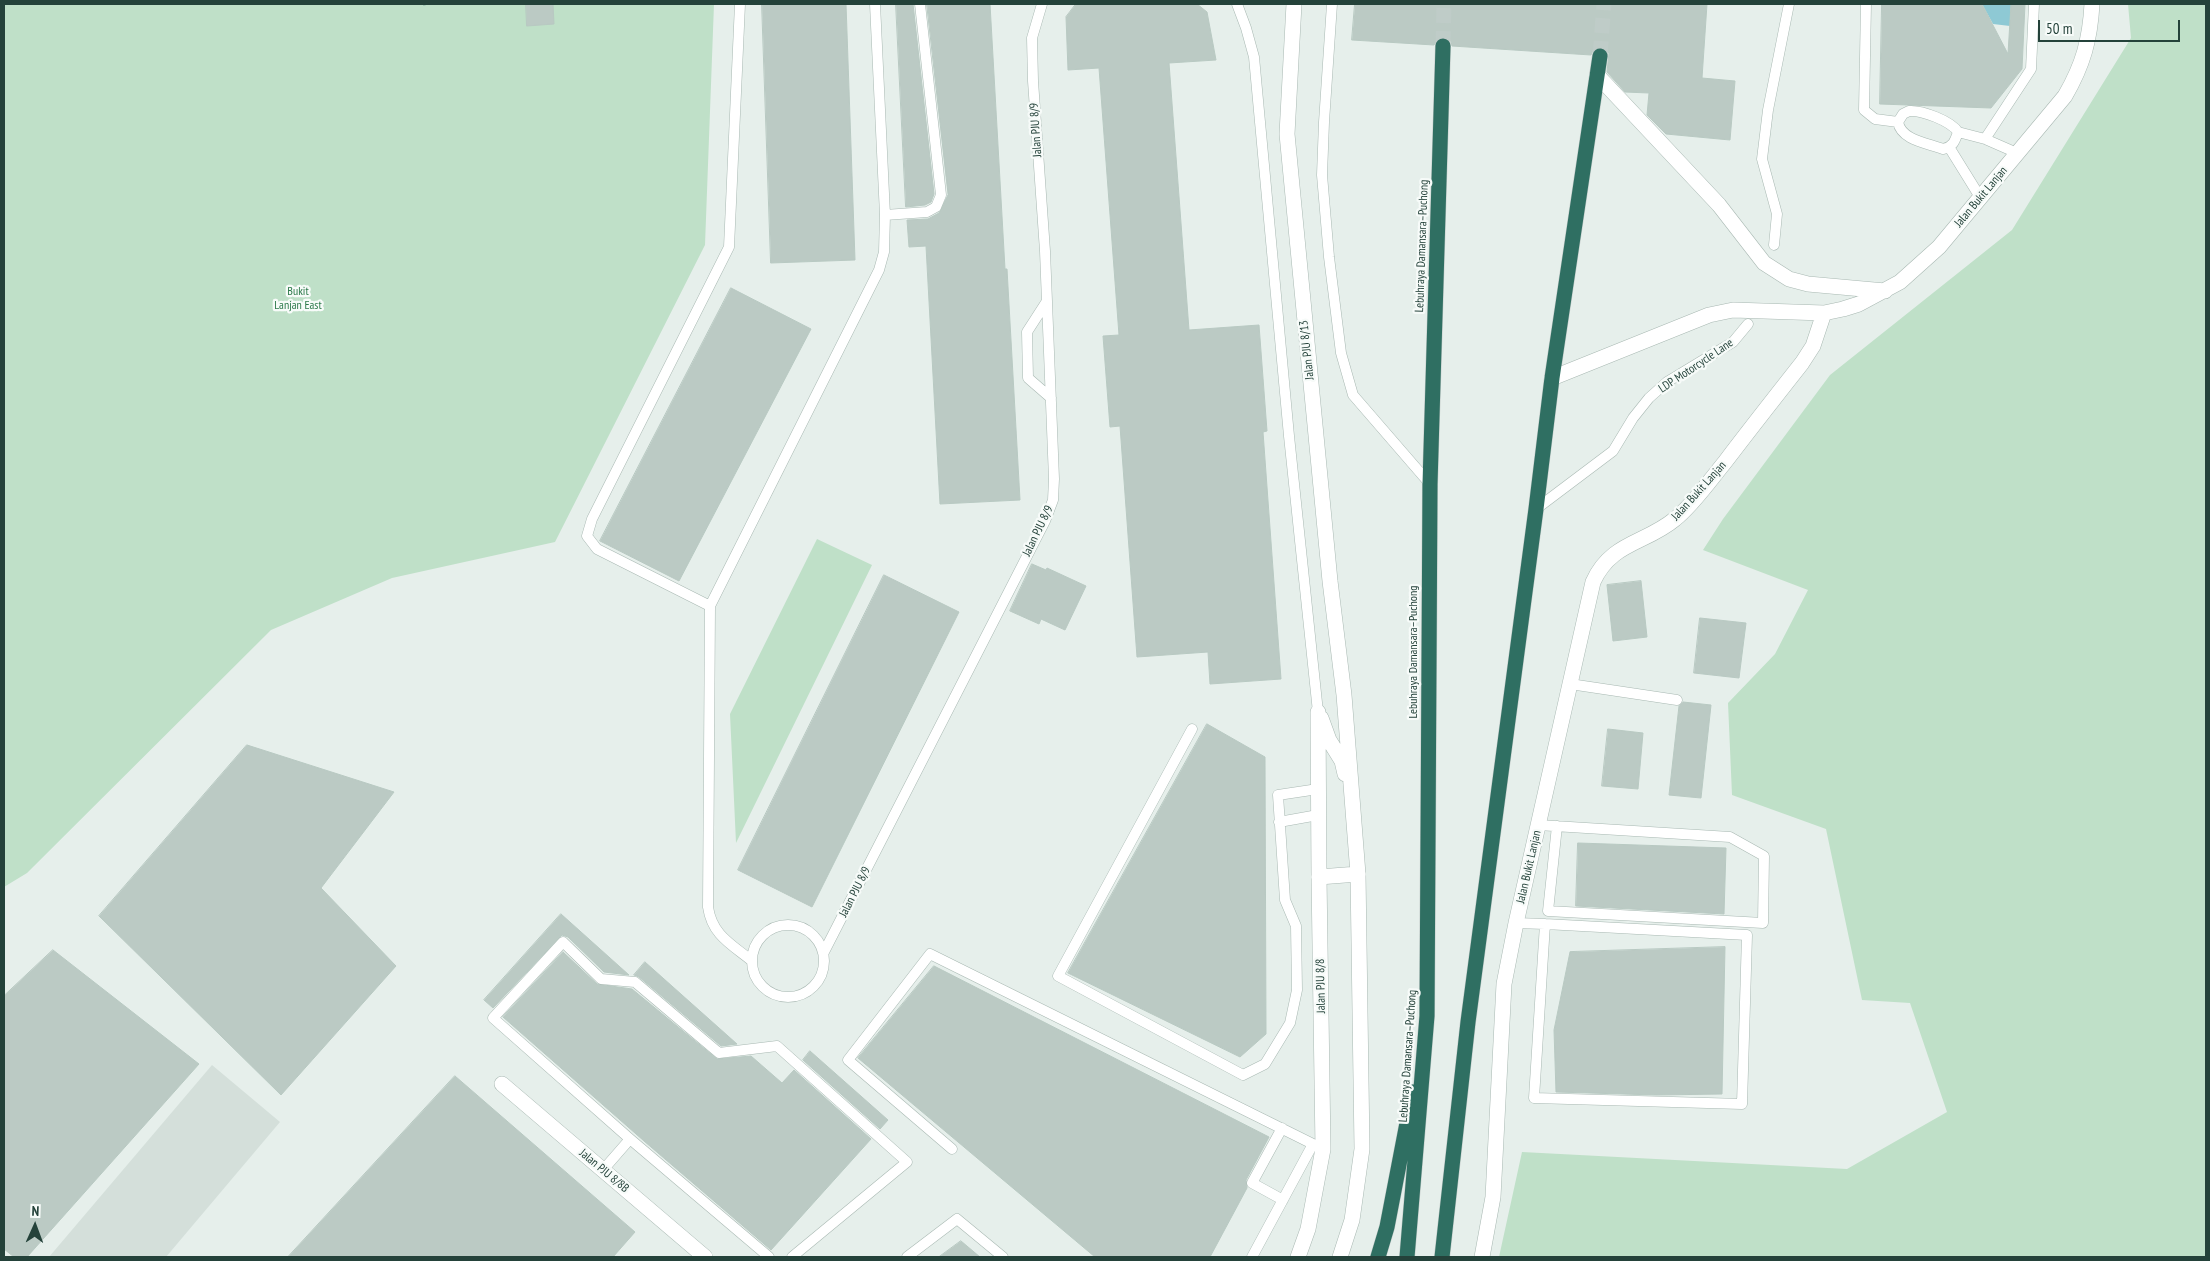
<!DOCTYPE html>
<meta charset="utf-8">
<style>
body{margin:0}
#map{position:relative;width:2210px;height:1261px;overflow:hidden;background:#e6efeb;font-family:"PT Sans Narrow",sans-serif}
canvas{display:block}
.frame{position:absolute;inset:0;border:5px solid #24423a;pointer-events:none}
.north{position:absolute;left:10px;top:1201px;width:50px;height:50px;-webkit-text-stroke:4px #f7fbf9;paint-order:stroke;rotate:2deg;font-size:14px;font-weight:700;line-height:20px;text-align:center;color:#24423a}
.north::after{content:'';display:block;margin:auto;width:18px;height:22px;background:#24423a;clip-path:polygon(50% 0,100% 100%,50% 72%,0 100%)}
.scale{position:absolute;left:2038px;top:20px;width:142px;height:22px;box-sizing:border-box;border:2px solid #24423a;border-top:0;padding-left:6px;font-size:15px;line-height:18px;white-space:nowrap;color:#24423a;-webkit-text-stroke:4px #f7fbf9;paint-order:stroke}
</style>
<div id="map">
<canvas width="2210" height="1261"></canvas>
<div class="frame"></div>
<div class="north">N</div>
<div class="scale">50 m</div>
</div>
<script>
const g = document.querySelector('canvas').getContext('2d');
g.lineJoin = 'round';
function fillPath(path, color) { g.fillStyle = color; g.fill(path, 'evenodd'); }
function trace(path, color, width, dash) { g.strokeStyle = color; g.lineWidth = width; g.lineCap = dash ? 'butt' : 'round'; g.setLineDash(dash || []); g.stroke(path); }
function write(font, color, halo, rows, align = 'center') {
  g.font = font + ' "PT Sans Narrow",sans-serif'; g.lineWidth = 4.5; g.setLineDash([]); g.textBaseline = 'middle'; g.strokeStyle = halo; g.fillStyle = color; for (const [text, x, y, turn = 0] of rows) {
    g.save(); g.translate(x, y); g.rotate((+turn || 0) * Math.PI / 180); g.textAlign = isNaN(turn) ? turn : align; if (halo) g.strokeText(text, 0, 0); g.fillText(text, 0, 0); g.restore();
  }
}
const built = new Path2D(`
 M212,1065L280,1122L166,1257H49Z`);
const green = new Path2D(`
 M4,4H714L705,245L555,542L392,578L271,630L27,873L4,887Z
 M2128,4H2206V1257H1499L1522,1152L1847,1169L1947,1112L1910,1003L1862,1000L1826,829L1732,795L1728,703L1775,654L1808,590L1703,550L1723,519L1830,375L2012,230L2131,38Z
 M817,539L872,565L736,843L730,714Z`);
const water = new Path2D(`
 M1982,4H2011L2010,26L1993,24Z`);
const building = new Path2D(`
 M526,4H553L554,24L527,26Z
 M762,4H846L855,260L771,263Z
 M896,4H913L934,194L931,202L925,205L906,207Z
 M927,4H990L1005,269H1007L1020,500L940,504L926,246L909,247L907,220L928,219L939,213L948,195Z
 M1076,4H1197L1207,12L1216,60L1169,63L1189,330L1259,325L1267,431L1263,432L1281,679L1210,684L1208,652L1137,657L1120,426L1110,427L1103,336L1119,335L1099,68L1068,70L1066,17Z
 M1355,4H1707L1702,78L1735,81L1730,140L1666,134L1647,115L1649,93L1625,92L1607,72L1609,53L1602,47L1593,50L1591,55L1452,46L1451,41L1444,37L1438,38L1434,45L1352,40Z
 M1882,4H1982L2008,54L2011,4H2025L2022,69L1991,108L1880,104Z
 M731,288L811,329L679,581L600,541Z
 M1032,564L1046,570L1047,568L1086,586L1065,630L1041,619L1039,624L1010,611Z
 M884,575L959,612L812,907L738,870Z
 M1641,581L1647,637L1613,641L1607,585Z
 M1700,618L1746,623L1739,678L1694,673Z
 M1683,702L1711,705L1701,798L1669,795L1679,706Z
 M1207,724L1265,757L1266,1034L1240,1057L1068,973Z
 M1608,729L1643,733L1638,789L1602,786Z
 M247,745L394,792L321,888L396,966L281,1095L99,916Z
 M1578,843L1726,848L1724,914L1576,906Z
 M561,914L629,975L604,972L568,937L562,935L493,1008L484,1000Z
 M1725,947L1722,1094L1656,1095L1556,1092L1554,1030L1570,952Z
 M53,950L199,1064L27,1257H14L4,1249V996Z
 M563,952L597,984L632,989L717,1059L751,1056L782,1083L794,1070L871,1139L771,1250L644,1141L503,1017Z
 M645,962L737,1044L721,1046L639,977L634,975Z
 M934,966L1269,1137L1246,1180L1247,1188L1210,1257H1095L858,1058Z
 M810,1051L888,1120L880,1129L803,1060Z
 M455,1076L635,1232L613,1257H288Z
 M961,1241L980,1257H939Z`);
const motorwayTunnel = new Path2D(`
 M1443,46L1444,4
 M1600,56L1604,4`);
const path = new Path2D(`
 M423,4H426`);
const service = new Path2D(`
 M1237,4L1246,28L1254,57L1289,436L1318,712
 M1332,4L1324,122L1322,175L1329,257L1341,353L1353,395L1430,484
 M1866,4L1864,110L1875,119L1898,122
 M1909,111C1922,110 1951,121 1958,132C1955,141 1953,147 1943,149C1927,143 1901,140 1898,122L1903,114Z
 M1958,132L1985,139L2017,153
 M1985,139L2031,69L2034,4
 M1949,147L1980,197
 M885,215L927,212L936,207L941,195L920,4
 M1774,245L1777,214L1762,159L1768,110L1789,4
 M1047,301L1027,332L1028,378L1051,398
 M1536,509L1613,451L1633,418L1649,398L1667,382L1733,342L1748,324
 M710,606L597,549L587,536L592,519L729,247L740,4
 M1570,684L1677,700
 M1192,729L1058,976L1243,1075L1265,1064L1290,1023L1297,990L1296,926L1285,900L1278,795L1318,789
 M1279,822L1318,815
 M1538,825L1730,837L1764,856L1763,923L1548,911L1557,826
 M1516,923L1545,924L1747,935L1742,1104L1534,1098L1545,924
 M752 961a36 36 0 1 1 72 0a36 36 0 1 1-72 0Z
 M824,952L1045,521L1053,500L1054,479L1045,251L1033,81L1032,38L1042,4
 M752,961C731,944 712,935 708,907L710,606L879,270L884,252L885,215L875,4
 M1282,1128L1252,1183L1283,1200
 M952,1149L848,1060L930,954L1323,1149
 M603,1170L630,1139
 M769,1257L630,1139L493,1018L563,942L601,979L635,982L719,1053L777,1046L907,1162L792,1257
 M907,1257L957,1219L1003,1257
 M1252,1257L1313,1144`);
const minor = new Path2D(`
 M1294,4L1287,134L1330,581L1344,695L1358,874L1319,877L1318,712
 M1597,75L1719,205L1764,263L1789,279L1808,284L1885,291
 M1552,378L1709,315L1733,310L1824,313L1843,309L1859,304L1900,282L1939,247L2065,96C2083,65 2090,40 2092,4
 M1321,718L1329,740L1342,761L1345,774
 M502,1084L705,1257
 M1482,1257L1493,1197L1504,984L1516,923L1593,582C1611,542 1645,544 1675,519C1692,506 1711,479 1725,462C1750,429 1776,396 1802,363L1813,346L1824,313`);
const tertiary = new Path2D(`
 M1298,1257L1308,1229L1323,1149L1319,877
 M1340,1257L1352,1220L1362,1149L1358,874`);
const motorway = new Path2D(`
 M1378,1257L1387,1227L1413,1092
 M1407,1257L1427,1016L1430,484L1443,46
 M1442,1257L1468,1022L1536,509L1552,378L1600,56`);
const streetNames = [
 ["Jalan PJU 8/9",1036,130,-94],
 ["Jalan Bukit Lanjan",1981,197,-50],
 ["Lebuhraya Damansara–Puchong",1422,246,-88],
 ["Jalan PJU 8/13",1307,350,-96],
 ["LDP Motorcycle Lane",1696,366,-34],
 ["Jalan Bukit Lanjan",1699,491,-48],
 ["Jalan PJU 8/9",1038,531,-64],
 ["Lebuhraya Damansara–Puchong",1414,652,-90],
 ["Jalan Bukit Lanjan",1529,867,-77],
 ["Jalan PJU 8/9",855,892,-63],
 ["Jalan PJU 8/8",1321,986,-91],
 ["Lebuhraya Damansara–Puchong",1408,1056,-86],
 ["Jalan PJU 8/8B",604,1171,40]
];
const parkNames = [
 ["Bukit",298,292],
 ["Lanjan East",298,306]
];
fillPath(built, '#d4dfda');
fillPath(green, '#bfe0c8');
fillPath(water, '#8ec9d4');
fillPath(building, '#bbcac4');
trace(building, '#b8c9c2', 1);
trace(motorwayTunnel, '#bfccc8', 15, [15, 8]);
trace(service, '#a8b8b2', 11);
trace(minor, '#a8b8b2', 16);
trace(tertiary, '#a8b8b2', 16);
trace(motorway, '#c2cac8', 16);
trace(path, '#86b3a5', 3, [2.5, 4]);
trace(service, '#fff', 10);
trace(minor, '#fff', 15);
trace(tertiary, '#fff', 15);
trace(motorway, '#2f6f62', 15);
write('12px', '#24423a', '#f7fbf9', streetNames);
write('12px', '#2d7a4b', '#f7fbf9', parkNames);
</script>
